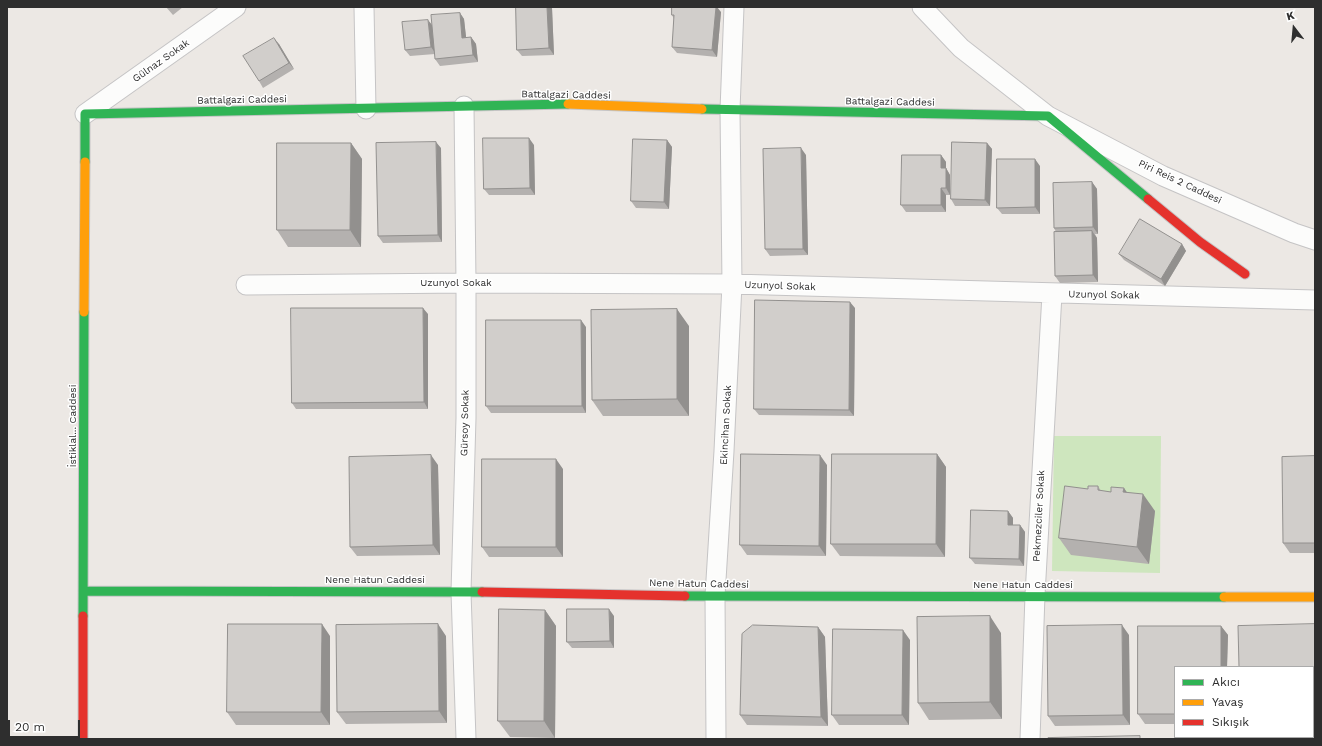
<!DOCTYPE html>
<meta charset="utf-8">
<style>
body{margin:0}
#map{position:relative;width:1322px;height:746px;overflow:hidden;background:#ece8e4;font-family:"Work Sans",sans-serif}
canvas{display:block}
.frame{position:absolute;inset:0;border:8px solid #2e2e2e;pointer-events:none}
.legend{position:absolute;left:1174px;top:666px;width:140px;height:72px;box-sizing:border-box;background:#fff;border:1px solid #ababab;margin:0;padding:5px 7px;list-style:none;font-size:12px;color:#2e2e2e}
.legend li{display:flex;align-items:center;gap:8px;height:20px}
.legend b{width:20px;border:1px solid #ababab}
.north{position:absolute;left:1274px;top:8px;width:40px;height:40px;-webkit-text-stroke:3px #fff;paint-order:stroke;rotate:344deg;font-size:11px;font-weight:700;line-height:16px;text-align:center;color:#2e2e2e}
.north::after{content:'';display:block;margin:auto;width:14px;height:18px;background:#2e2e2e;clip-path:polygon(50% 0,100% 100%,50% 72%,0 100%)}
.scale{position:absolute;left:8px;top:720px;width:72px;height:18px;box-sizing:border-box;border:2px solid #2e2e2e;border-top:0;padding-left:5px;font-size:12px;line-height:14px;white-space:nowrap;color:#2e2e2e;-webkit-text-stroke:3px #fff;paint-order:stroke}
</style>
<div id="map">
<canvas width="1322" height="746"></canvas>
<div class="frame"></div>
<ul class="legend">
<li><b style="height:5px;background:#30b455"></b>Akıcı</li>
<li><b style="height:5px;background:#ff9f0a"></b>Yavaş</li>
<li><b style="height:5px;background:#e5322d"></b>Sıkışık</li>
</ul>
<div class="north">K</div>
<div class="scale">20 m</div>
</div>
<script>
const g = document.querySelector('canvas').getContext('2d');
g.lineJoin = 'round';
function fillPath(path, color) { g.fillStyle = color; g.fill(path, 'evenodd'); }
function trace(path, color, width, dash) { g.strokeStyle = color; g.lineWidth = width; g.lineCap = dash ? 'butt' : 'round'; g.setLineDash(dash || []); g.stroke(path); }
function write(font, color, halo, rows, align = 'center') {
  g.font = font + ' "Work Sans",sans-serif'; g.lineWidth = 3; g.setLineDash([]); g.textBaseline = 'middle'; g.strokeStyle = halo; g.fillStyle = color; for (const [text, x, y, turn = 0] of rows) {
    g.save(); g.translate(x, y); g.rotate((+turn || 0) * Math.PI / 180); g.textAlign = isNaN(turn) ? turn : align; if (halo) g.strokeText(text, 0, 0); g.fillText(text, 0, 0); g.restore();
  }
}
const green = new Path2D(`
 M1054,436H1161L1160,573L1052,571Z`);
const street = new Path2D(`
 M364,7L366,109
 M922,7L961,48L1048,116L1163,176L1294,233L1315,240
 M464,106L466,283V418L461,592L466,739
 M85,114L236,7
 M246,285L466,283L732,284L1315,300
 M716,739L715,596L724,451L732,284L730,110L734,7
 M1030,739L1035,595L1052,294`);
const fast = new Path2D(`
 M702,109L1048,116L1148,199
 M85,162V114L568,104
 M83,591L482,592
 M685,596L1224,597
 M83,616L84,312`);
const slow = new Path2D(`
 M568,104L702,109
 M84,312L85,162
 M1224,597H1315`);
const jam = new Path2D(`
 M1148,199L1200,242L1245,274
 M482,592L685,596
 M83,739V616`);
const wall = new Path2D(`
 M166,7H183L173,15Z
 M516,7H551L552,8L554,55L522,56L517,50Z
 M721,12L717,57L677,53L672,47L674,19L672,15Z
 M460,13L464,19L466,38L471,37L476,44L478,62L440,66L435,59V54L410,56L405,50L432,25Z
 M279,44L294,69L263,88L259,81Z
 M667,140L672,147L669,209L636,208L631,201Z
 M351,143L362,159L361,247H288L277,230Z
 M987,143L992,149L990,206H955L951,199Z
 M534,145L535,195H489L484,189Z
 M441,148L442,242L383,243L378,236Z
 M806,155L808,255L770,256L765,249Z
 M941,155L946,162V168L950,175V195H946V212H906L901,205Z
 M1040,166V214H1002L997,208Z
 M1092,182L1097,189L1098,234H1095L1097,238L1098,282L1060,283L1055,276L1056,232L1054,228Z
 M1182,244L1186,251L1165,286L1124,260L1119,254Z
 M855,308L854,416L759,415L754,409Z
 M428,314V409H296L292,403Z
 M689,326V416H603L592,400Z
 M586,327V413H491L486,406Z
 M937,454L946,467L945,557L840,556L831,544Z
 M1315,456V553H1290L1283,543Z
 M438,465L440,555L357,556L350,547Z
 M827,465L826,556L747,555L740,545Z
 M563,469V557H489L482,547Z
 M1098,486L1101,491L1111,492L1127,493L1155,511L1149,564L1071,555L1059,538L1088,489Z
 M1008,511L1013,518V525H1020L1025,532L1024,566L975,564L970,558Z
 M545,610L556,626L555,738L510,737L498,721Z
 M614,616V648H572L567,642Z
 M1315,624V725H1313V667Z
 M1138,626H1221L1228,635L1227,667H1175V724H1145L1138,714Z
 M818,627L825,637L828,726L747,725L740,715Z
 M1001,633L1002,719L929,720L918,703Z
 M1129,635L1130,725L1055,726L1048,716Z
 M330,636V725H236L227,712Z
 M446,636L447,723L346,724L337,712Z
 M910,640L909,725H839L832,715Z`);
const shadedWall = new Path2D(`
 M547,7H551L552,8L554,55L549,48Z
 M716,7H717L721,12L717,57L712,50Z
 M460,13L464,19L467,45L462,38Z
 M428,20L433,26L436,54L431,47Z
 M471,37L476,44L478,62L473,55Z
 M274,38L279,44L294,69L289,63Z
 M529,138L534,145L535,195L530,188Z
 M667,140L672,147L669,209L664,202Z
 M436,142L441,148L442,242L438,235Z
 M351,143L362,159L361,247L350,230Z
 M987,143L992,149L990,206L985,200Z
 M801,148L806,155L808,255L803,249Z
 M941,155L946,162V168L950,175V195L946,188L941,168Z
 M1035,159L1040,166V214L1035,207Z
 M1092,182L1097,189L1098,234L1093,227Z
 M941,188L946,195V212L941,205Z
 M1092,231L1097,238L1098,282L1093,275Z
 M1182,244L1186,251L1165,286L1161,279Z
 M850,302L855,308L854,416L849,410Z
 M423,308L428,314V409L424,402Z
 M677,309L689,326V416L677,399Z
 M581,320L586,327V413L582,406Z
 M937,454L946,467L945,557L936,544Z
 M431,455L438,465L440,555L433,545Z
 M820,455L827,465L826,556L819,546Z
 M556,459L563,469V557L556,547Z
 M1124,488L1135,504L1123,492Z
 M1143,494L1155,511L1149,564L1137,547Z
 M1008,511L1013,518V532L1008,525Z
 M1020,525L1025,532L1024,566L1019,559Z
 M609,609L614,616V648L610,641Z
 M545,610L556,626L555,738L544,721Z
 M990,616L1001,633L1002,719L990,702Z
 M322,624L330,636V725L321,712Z
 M438,624L446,636L447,723L439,711Z
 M1122,625L1129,635L1130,725L1123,715Z
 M1221,626L1228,635L1227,667H1221Z
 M818,627L825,637L828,726L821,717Z
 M903,630L910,640L909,725L902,715Z`);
const building = new Path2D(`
 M516,7H547L549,48L517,50Z
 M672,7H716L712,50L672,47L674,15H672Z
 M460,13L462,38L471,37L473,55L435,59L431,15Z
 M428,20L431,47L405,50L402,22Z
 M274,38L289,63L259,81L243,56Z
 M483,138H529L530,188L484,189Z
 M633,139L667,140L664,202L631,201Z
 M436,142L438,235L378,236L376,143Z
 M952,142L987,143L985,200L951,199Z
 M277,143H351L350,230H277Z
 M801,148L803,249H765L763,149Z
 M902,155H941V168H946V188H941V205H901Z
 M997,159H1035V207L997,208Z
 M1092,182L1093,227L1054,228L1053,183Z
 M1140,219L1182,244L1161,279L1119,254Z
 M1092,231L1093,275L1055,276L1054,232Z
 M755,300L850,302L849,410L754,409Z
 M291,308H423L424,402L292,403Z
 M677,309V399L592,400L591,310Z
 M486,320H581L582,406H486Z
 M741,454L820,455L819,546L740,545Z
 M832,454H937L936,544H831Z
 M431,455L433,545L350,547L349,457Z
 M1315,456V543H1283L1282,457Z
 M482,459H556V547H482Z
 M1065,486L1088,489V486H1098V490L1111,492V487L1124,488L1123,492L1143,494L1137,547L1059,538Z
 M971,510L1008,511V525H1020L1019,559L970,558Z
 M499,609L545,610L544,721H498Z
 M567,609H609L610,641L567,642Z
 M990,616V702L918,703L917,617Z
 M228,624H322L321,712H227Z
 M438,624L439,711L337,712L336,625Z
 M1315,624V715H1313V667H1239L1238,626Z
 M753,625L818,627L821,717L740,715L742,634Z
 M1122,625L1123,715L1048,716L1047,626Z
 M1138,626H1221V667H1175V714H1138Z
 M833,629L903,630L902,715H832Z
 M1140,736V739H1048V738Z`);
const streetNames = [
 ["Gülnaz Sokak",161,61,-35],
 ["Battalgazi Caddesi",566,95,1],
 ["Battalgazi Caddesi",242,100,-1],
 ["Battalgazi Caddesi",890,102,1],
 ["Piri Reis 2 Caddesi",1180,182,25],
 ["Uzunyol Sokak",456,283],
 ["Uzunyol Sokak",780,286,2],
 ["Uzunyol Sokak",1104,295,1],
 ["Gürsoy Sokak",465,423,-89],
 ["Ekincihan Sokak",726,425,-87],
 ["İstiklal... Caddesi",73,426,-90],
 ["Pekmezciler Sokak",1039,516,-87],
 ["Nene Hatun Caddesi",375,580],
 ["Nene Hatun Caddesi",699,584,1],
 ["Nene Hatun Caddesi",1023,585]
];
fillPath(green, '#cee6be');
trace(street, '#c5c4c5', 21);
trace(fast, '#c5c4c5', 11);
trace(slow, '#c5c4c5', 11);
trace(jam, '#c5c4c5', 11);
trace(street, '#fcfcfb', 19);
trace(fast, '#30b455', 9);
trace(slow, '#ff9f0a', 9);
trace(jam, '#e5322d', 9);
fillPath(wall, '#b4b1af');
fillPath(shadedWall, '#92908e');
fillPath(building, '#d1cecb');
trace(building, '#92908e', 1);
write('10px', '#2e2e2e', '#fff', streetNames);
</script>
